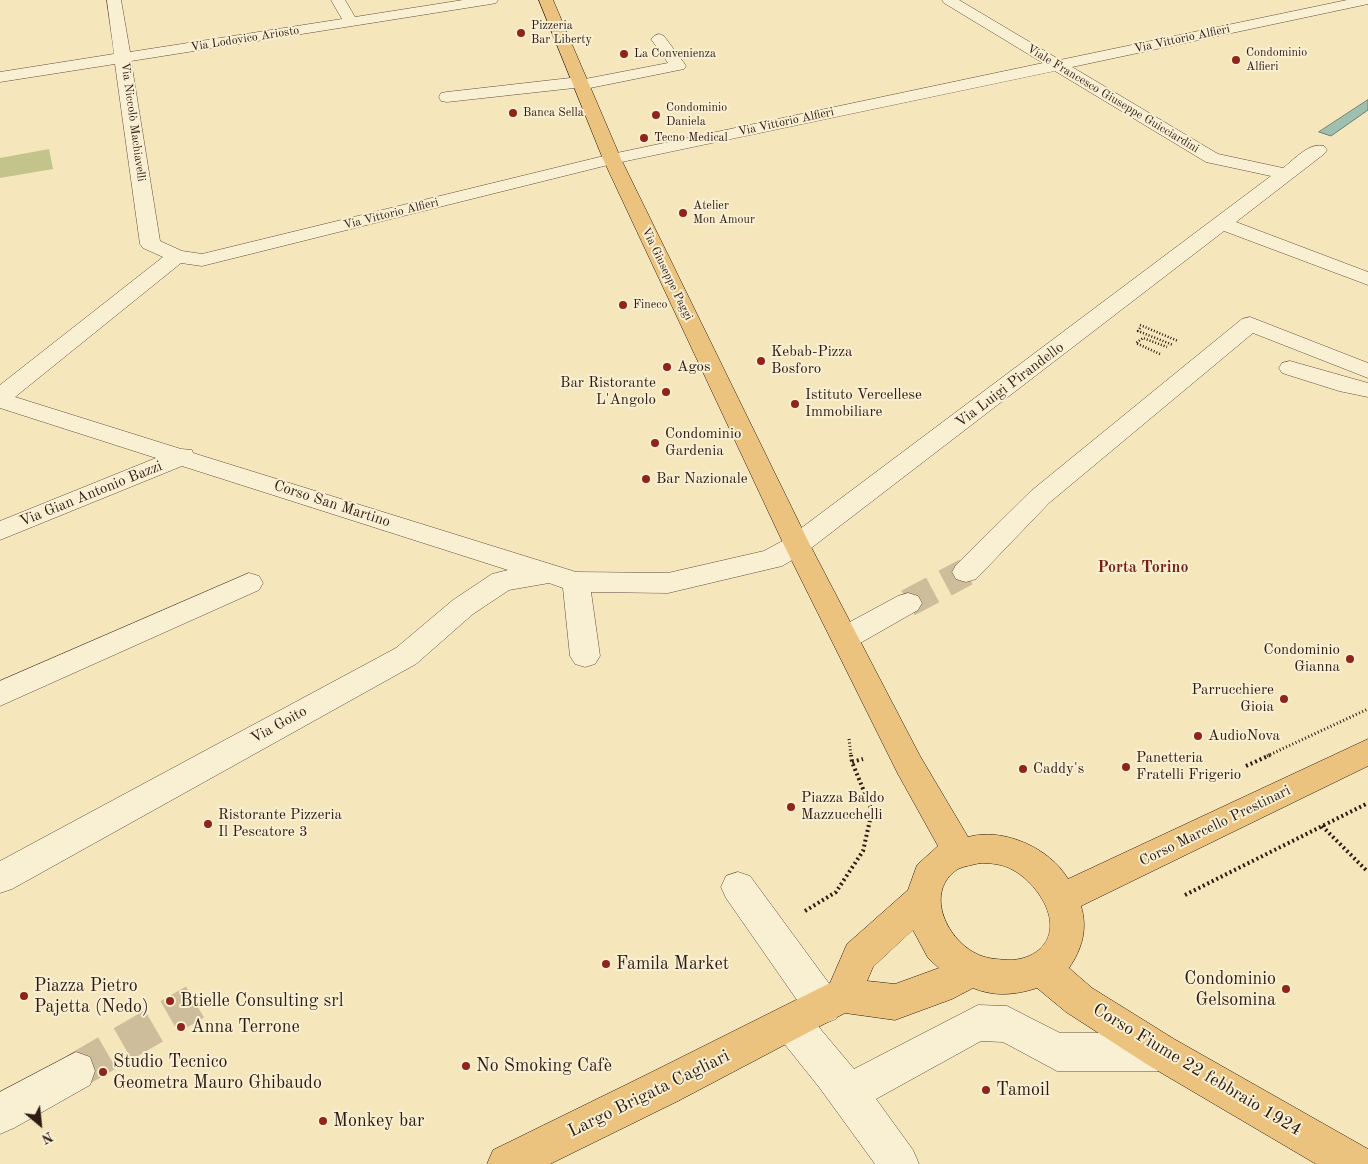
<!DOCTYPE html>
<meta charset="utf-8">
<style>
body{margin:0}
#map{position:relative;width:1368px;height:1164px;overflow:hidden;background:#f6e6bc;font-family:"Old Standard TT",serif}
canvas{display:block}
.north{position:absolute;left:15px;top:1099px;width:50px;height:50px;-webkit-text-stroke:4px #f9efd3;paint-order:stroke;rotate:152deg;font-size:14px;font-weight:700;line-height:20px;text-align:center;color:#2d1a11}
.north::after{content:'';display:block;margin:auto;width:18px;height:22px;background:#2d1a11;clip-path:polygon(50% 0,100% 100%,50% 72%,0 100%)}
</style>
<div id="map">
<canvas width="1368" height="1164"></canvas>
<div class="north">N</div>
</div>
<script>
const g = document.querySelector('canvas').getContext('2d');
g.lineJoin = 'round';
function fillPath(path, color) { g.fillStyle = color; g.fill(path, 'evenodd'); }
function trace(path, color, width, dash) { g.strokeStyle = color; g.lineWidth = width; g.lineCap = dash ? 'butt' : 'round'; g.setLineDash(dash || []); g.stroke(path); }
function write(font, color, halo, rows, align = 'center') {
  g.font = font + ' "Old Standard TT",serif'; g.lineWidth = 4; g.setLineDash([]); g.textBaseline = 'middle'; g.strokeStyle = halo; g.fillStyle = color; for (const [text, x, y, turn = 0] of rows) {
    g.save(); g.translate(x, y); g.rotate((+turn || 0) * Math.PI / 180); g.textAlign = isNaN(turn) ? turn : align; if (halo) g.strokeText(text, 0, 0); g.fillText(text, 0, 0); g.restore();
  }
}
const green = new Path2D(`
 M49,149L53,169L0,178V158Z`);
const water = new Path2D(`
 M1368,100V110L1331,136L1319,132Z`);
const minorTunnelFar1 = new Path2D(`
 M908,603L966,572`);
const minorTunnel = new Path2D(`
 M76,1071L195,1002`);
const pathFar2 = new Path2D(`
 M1140,325L1178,341
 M1140,328L1138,331L1173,345
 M1160,354L1136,343L1143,338L1167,347`);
const pathFar1 = new Path2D(`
 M849,739L851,756
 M1267,756L1368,709`);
const path = new Path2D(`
 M852,762L863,759
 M1246,766L1270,755
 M1322,826L1368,872
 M1185,895L1368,803
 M805,911L836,892L863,851L872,811L852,762L851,755`);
const minor = new Path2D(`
 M107,0H121L130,52L342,19L331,0H345L355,17L463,0H498L496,3L491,4L131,61L160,241L182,251L202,254L612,154L1043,63L944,3L942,0H959L1060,60L1347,0H1368V4L1072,67L1218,154L1283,168C1295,159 1309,142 1324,146L1327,150L1324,154L1236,222L1368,272V285L1224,231L806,552L782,566L668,593L591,592L600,656L595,664L585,667L575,664L570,656L563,588L549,583L509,590L473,614L416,664L12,889L0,893V861L396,648L453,600L492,574L508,570L182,466L0,540V521L156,458L0,408V385L163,257L143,248L140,244L115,64L0,82V72L114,54ZM1055,71L1206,162L1271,176L788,538L764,551L668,573L576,572L193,453L192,450L181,449L15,397L181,263L202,266L612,164Z
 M659,34L664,36L684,63L686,66L684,69L580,90L574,88L447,102L441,101L439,97L441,93L447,92L579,77L585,79L668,63L651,39L654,36Z
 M1250,317L1368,363V378L1253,333L1049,503L976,579L966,582L956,579L952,572L956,565L1031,491L1242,319Z
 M1290,361L1368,383V397L1339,391L1282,373L1279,368L1282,363Z
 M249,573L259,576L263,583L259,590L0,706V681Z
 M908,593L918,596L922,603L918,610L855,646L845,649L835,646L831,638L835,630L898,596Z
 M738,872L750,876L836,993L841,1006L836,1019L823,1024L812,1019L854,1069L978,1005L1007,1006L1060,1033H1161L1174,1039L1180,1052L1174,1065L1161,1071H1057L1003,1042L981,1041L876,1099L913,1150L919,1164H875L819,1087L778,1036L772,1023L778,1010L791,1005L804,1010L726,898L721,887L726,876Z
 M76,1052L90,1057L95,1071L90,1085L14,1128L0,1134V1092Z`);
const major = new Path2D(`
 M539,0H553L621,159L810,545L920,756L968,837C1003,827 1050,848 1068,879L1368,739V766L1081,906C1088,929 1082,949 1069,968L1092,988L1174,1039L1368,1149V1164H1316L1148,1065L1066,1012L1037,988C1015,995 995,997 973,988L952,999L895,1020L845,1013L678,1101L550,1164H487L493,1150L650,1073L830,983L847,944L908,890L917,865L938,846L898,774L784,545L603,159ZM980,863C991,863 1003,864 1013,870C1037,883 1066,924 1040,949C1031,957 1020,960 1008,960C996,959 986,959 975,953C946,938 924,891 958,869C964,866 973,865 980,863ZM913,930L928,958L939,968L895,984L867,981L873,967Z`);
const markers = [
 [521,33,5,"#8f2418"],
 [624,54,5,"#8f2418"],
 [1236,60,5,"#8f2418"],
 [513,113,5,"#8f2418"],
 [656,115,5,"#8f2418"],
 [644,138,5,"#8f2418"],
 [683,213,5,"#8f2418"],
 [623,305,5,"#8f2418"],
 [761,361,5,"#8f2418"],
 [667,367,5,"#8f2418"],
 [666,392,5,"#8f2418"],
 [795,404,5,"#8f2418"],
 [655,443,5,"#8f2418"],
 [646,479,5,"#8f2418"],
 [1350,659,5,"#8f2418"],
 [1284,699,5,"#8f2418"],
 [1198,736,5,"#8f2418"],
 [1126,767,5,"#8f2418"],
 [1023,769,5,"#8f2418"],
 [791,807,5,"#8f2418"],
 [208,824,5,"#8f2418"],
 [606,964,5,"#8f2418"],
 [1286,989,5,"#8f2418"],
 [24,996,5,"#8f2418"],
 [170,1001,5,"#8f2418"],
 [181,1027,5,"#8f2418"],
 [466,1066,5,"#8f2418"],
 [103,1072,5,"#8f2418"],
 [986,1090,5,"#8f2418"],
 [323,1121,5,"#8f2418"]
];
const farPoinames = [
 ["Pizzeria",531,26],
 ["Bar Liberty",531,40],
 ["Condominio",1246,53],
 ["Alfieri",1246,67],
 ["La Convenienza",634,54],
 ["Condominio",666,108],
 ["Daniela",666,122],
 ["Banca Sella",523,113],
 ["Tecno Medical",654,138],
 ["Atelier",693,206],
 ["Mon Amour",693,220],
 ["Fineco",633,305]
];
const farStreetnames = [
 ["Via Lodovico Ariosto",245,39,-9],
 ["Via Vittorio Alfieri",1182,39,-12],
 ["Viale Francesco Giuseppe Guicciardini",1113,99,31],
 ["Via Niccolò Machiavelli",133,122,82],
 ["Via Vittorio Alfieri",786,122,-12],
 ["Via Vittorio Alfieri",391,214,-14],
 ["Via Giuseppe Paggi",667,274,64]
];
const poiNames = [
 ["Kebab-Pizza",771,352],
 ["Bosforo",771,369],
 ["Agos",677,367],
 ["Bar Ristorante",656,383,"right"],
 ["L'Angolo",656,400,"right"],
 ["Istituto Vercellese",805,395],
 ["Immobiliare",805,412],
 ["Condominio",665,434],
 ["Gardenia",665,451],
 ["Bar Nazionale",656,479],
 ["Condominio",1340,650,"right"],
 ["Gianna",1340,667,"right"],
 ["Parrucchiere",1274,690,"right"],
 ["Gioia",1274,707,"right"],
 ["AudioNova",1208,736],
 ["Panetteria",1136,758],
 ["Fratelli Frigerio",1136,775],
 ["Caddy's",1033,769],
 ["Piazza Baldo",801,798],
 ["Mazzucchelli",801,815],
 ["Ristorante Pizzeria",218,815],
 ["Il Pescatore 3",218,832]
];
const streetNames = [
 ["Via Luigi Pirandello",1010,385,-37],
 ["Via Gian Antonio Bazzi",91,494,-22],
 ["Corso San Martino",332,504,18],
 ["Via Goito",279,725,-29],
 ["Corso Marcello Prestinari",1215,826,-26]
];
const neighbourhoodNames = [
 ["Porta Torino",1143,568]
];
const nearPoinames = [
 ["Famila Market",616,964],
 ["Condominio",1276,979,"right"],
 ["Gelsomina",1276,1000,"right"],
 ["Piazza Pietro",34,986],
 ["Pajetta (Nedo)",34,1007],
 ["Btielle Consulting srl",180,1001],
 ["Anna Terrone",191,1027],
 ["Studio Tecnico",113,1062],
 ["Geometra Mauro Ghibaudo",113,1083],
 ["No Smoking Cafè",476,1066],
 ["Tamoil",996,1090],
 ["Monkey bar",333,1121]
];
const nearStreetnames = [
 ["Corso Fiume 22 febbraio 1924",1197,1070,31],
 ["Largo Brigata Cagliari",649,1094,-26]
];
fillPath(green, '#c3c38c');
fillPath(water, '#9dc0b1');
trace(water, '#707e71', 1);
trace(minorTunnelFar1, '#cebd9a', 28, [28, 14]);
trace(minorTunnel, '#cebd9a', 36, [36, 18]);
trace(minor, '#5f4d3c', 1);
trace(major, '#2d1a11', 1);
trace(pathFar2, '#2d1a11', 2.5, [1, 2]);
trace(pathFar1, '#2d1a11', 3, [1, 2.5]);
trace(path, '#2d1a11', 4, [2, 3]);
fillPath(minor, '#f9efd3');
fillPath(major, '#ebc37e');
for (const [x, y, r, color] of markers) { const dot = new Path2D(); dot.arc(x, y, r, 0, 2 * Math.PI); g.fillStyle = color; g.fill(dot); trace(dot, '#f9efd3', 2); }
write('12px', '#2d1a11', '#f9efd3', farPoinames, 'left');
write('12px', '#2d1a11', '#f9efd3', farStreetnames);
write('15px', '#2d1a11', '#f9efd3', poiNames, 'left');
write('15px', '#2d1a11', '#f9efd3', streetNames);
write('bold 16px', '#7a1f14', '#f9efd3', neighbourhoodNames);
write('18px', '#2d1a11', '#f9efd3', nearPoinames, 'left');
write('18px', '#2d1a11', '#f9efd3', nearStreetnames);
</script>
